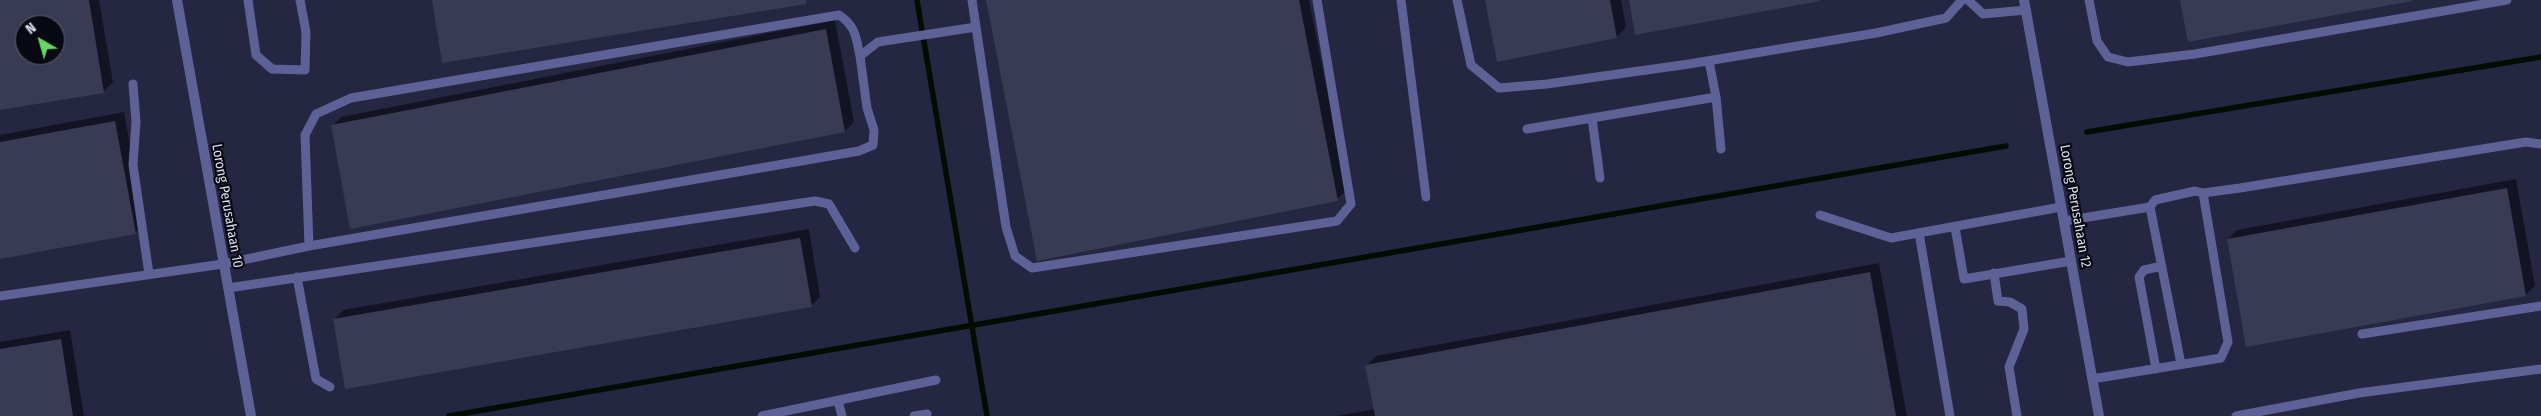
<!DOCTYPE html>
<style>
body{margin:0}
#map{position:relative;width:2541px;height:416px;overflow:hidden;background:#1c1d34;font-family:"Fira Sans Condensed",sans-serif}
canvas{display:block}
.north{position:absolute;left:15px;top:15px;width:50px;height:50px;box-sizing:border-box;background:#080912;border:1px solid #5d5e6a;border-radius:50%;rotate:322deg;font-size:14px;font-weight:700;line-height:20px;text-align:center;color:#dcdeee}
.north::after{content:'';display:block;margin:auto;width:18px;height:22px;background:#67d465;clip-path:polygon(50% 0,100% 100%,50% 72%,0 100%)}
</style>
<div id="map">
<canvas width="2541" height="416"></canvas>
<div class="north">N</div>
</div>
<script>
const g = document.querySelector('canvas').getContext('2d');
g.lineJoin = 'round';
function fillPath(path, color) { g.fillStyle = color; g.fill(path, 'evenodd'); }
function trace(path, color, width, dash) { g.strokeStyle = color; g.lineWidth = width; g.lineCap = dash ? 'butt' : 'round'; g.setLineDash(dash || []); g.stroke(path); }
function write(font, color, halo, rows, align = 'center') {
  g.font = font + ' "Fira Sans Condensed",sans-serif'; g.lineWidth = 4.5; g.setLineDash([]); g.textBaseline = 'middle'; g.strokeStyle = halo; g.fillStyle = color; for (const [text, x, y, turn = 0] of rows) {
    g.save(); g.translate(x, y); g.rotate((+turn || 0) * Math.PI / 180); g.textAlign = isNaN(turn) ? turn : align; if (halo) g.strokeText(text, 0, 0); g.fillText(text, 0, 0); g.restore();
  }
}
const built = new Path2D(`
 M0,0H2541V416H0ZM25,25H55V55H25Z`);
const shadow = new Path2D(`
 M0,0H99L113,82L104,91L0,109ZM25,25H55V55H25Z
 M987,0H1309L1347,190L1337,199Z
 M1487,0H1621L1626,27L1617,37L1498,60Z
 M835,20L854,122L845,131L332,126L341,117Z
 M124,112L144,224L135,233L0,258V135Z
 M2516,179L2535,286L2525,295L2228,239L2237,230Z
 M809,229L820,297L811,306L334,320L343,310Z
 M1879,263L1907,416H1336L1375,409L1367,365L1376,356Z
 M70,330L84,416H0V342Z`);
const stream = new Path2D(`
 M917,0L987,416
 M2087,132L2541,57
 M449,416L2006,146`);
const building = new Path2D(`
 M0,0H89L104,93L0,110ZM25,25H55V55H25Z
 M432,0H806V4L442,63Z
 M986,0H1299L1338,201L1037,261Z
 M1485,0H1610L1617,38L1497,62Z
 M1629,0H1819L1820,1L1635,35Z
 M2180,0H2412V1L2188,42Z
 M826,29L845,132L350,229L331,125Z
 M115,121L136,234L0,259V142Z
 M2507,188L2526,296L2246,347L2227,239Z
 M800,238L812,307L345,389L333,319Z
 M1870,272L1896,416H1375L1365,365Z
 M61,339L73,416H0V349Z`);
const service = new Path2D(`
 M248,0L256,55L272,69L305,70L306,32L300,0
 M972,0L976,27
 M1401,0L1426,197
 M1457,0L1471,65L1499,88L1547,84L1689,64L1876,33L1946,18L1962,0
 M1968,0L1983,14L2026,10
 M2089,0L2097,41L2108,57L2128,62L2195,54L2507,0
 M1709,61L1716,97L1721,149
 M133,84L136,122L133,165L149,274
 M1592,118L1600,178
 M1527,129L1716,97
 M1820,215L1891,238L2061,207
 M2064,221L2150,207
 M1955,227L1964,279L2071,261
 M1919,233L1950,416
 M309,246L859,151L873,145L874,130L867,108L860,56L878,42L976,27L1006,227L1015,256L1032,268L1337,221L1351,204L1317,0
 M1994,273L1998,301L2010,302L2022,309L2024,329L2009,367L2017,416
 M297,277L316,379L330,387
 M228,288L815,201L829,204L855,248
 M0,296L223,264L309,246L305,135L316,114L351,98L839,15C856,26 856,38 860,56
 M2362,334L2541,306
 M2181,364L2150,207L2155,200L2195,191L2203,193L2240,188L2526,142L2541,144
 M2156,369L2139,277L2144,270L2162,266
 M2092,379L2221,358L2228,342L2203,193
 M838,401L842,416
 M762,416L936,380
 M914,416L927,414
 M2236,416L2359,393L2541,369`);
const minor = new Path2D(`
 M177,0L251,416
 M2024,0L2099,416`);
const streetNames = [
 ["Lorong Perusahaan 10",227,206,80],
 ["Lorong Perusahaan 12",2075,206,80]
];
fillPath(built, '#252642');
fillPath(shadow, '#0007');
trace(stream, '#000d00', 5.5);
fillPath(building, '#393b54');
trace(service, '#5e6196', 9);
trace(minor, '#5e6196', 10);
write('14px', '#dcdeee', '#080912', streetNames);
</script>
